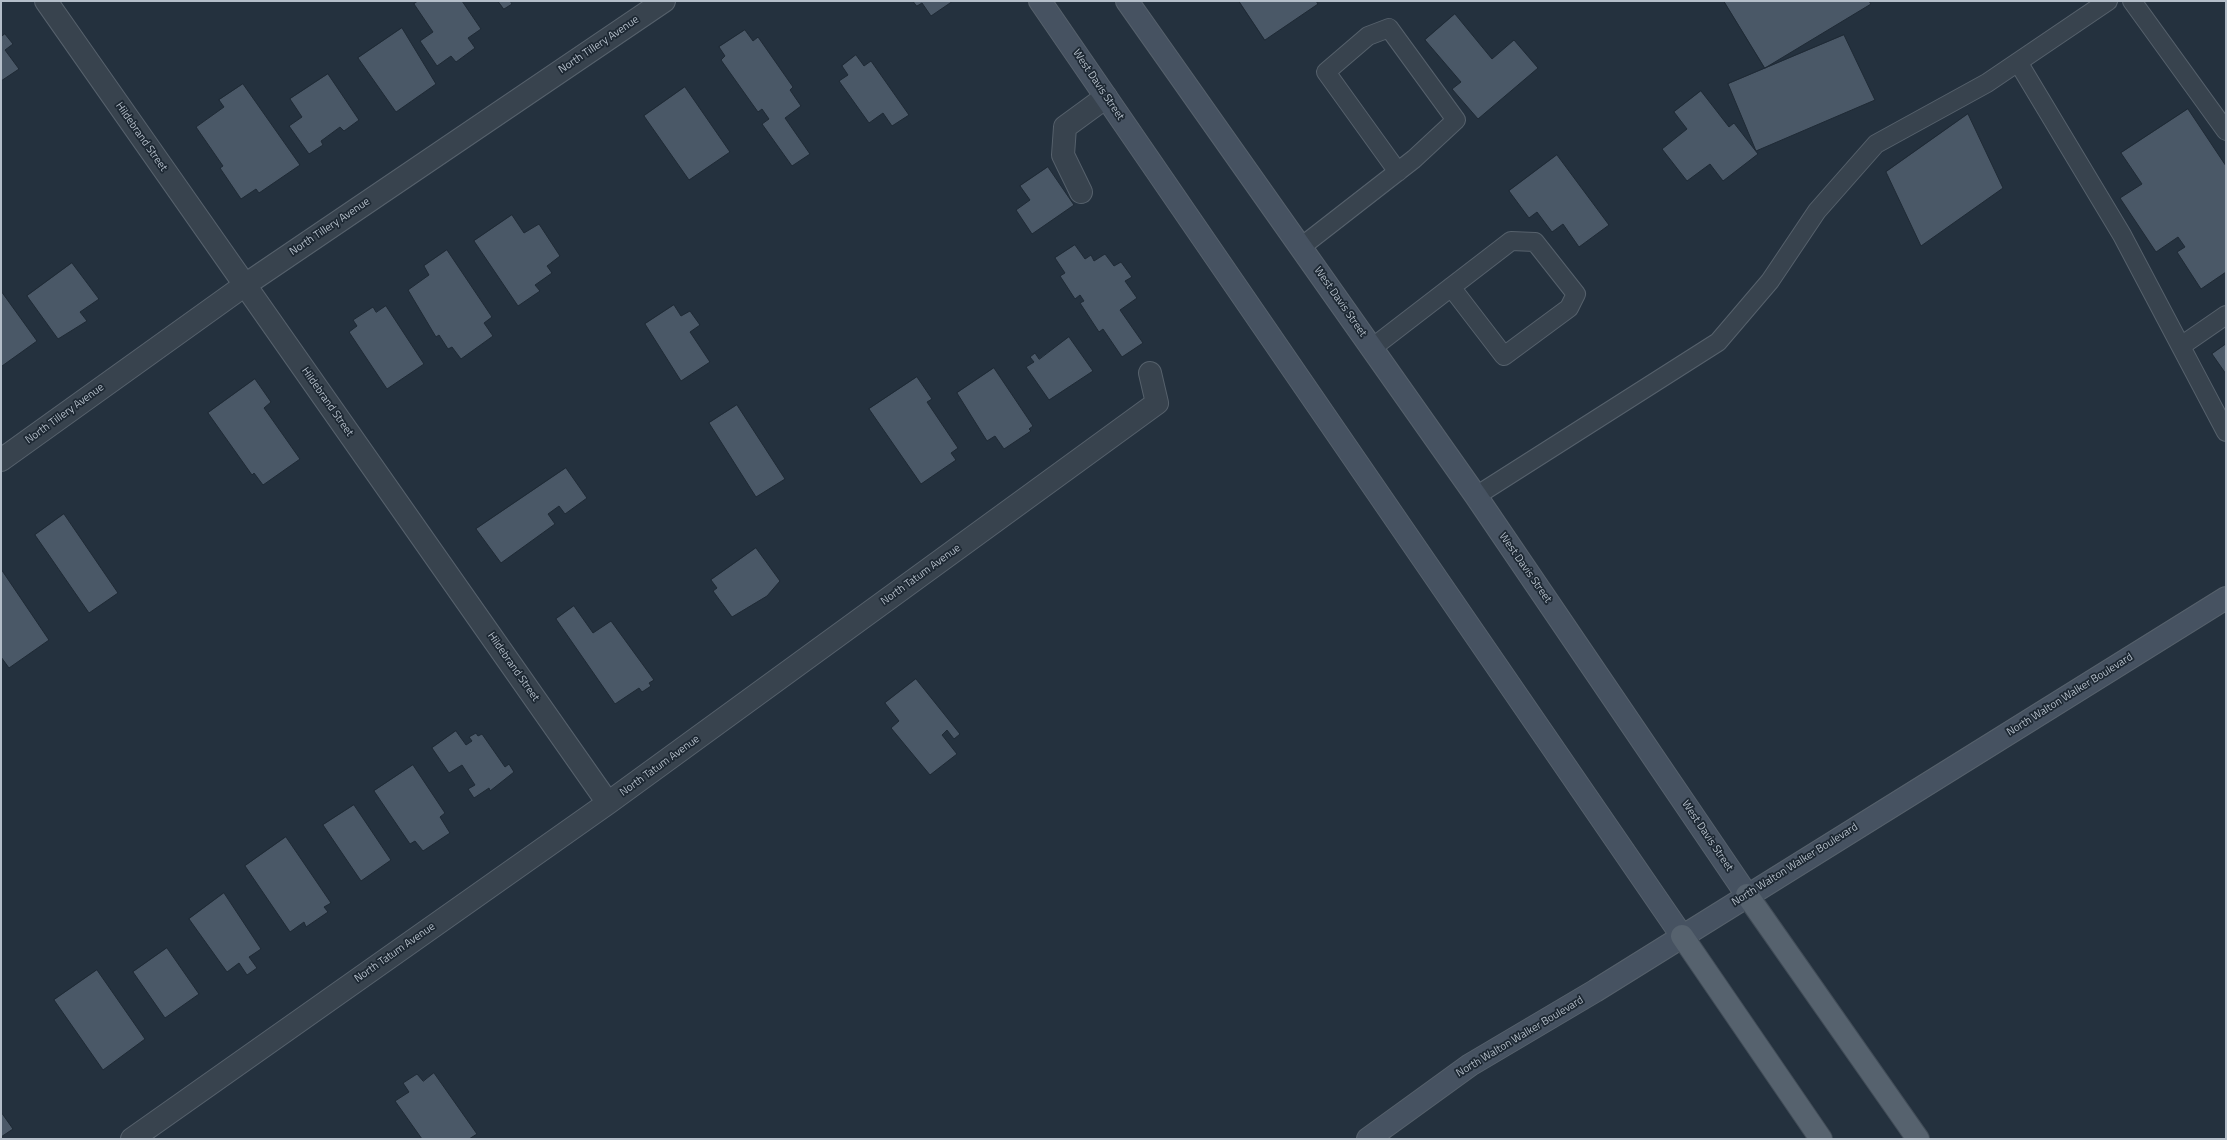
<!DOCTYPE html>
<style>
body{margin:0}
#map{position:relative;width:2227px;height:1140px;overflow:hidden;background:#24313e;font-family:"Titillium Web",sans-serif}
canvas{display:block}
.frame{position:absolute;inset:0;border:2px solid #b4bec9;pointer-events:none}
</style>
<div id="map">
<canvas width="2227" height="1140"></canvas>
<div class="frame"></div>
</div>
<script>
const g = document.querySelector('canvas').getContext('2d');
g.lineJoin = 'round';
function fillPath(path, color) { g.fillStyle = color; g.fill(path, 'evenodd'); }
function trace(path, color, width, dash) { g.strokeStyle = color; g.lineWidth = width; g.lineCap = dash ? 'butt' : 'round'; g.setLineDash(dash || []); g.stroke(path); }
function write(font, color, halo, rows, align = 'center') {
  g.font = font + ' "Titillium Web",sans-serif'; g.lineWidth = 3.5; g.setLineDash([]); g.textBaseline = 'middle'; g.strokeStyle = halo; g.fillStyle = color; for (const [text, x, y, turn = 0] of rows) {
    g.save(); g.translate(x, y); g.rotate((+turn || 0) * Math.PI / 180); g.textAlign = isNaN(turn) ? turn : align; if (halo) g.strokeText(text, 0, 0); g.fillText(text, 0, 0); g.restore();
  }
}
const building = new Path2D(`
 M418,1H462L481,29L468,38L475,48L456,62L451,56L437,66L420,41L433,32L414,4Z
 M498,1H510L512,4L504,9Z
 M913,1H953L931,16L922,3L917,6Z
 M1239,1H1316L1318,4L1265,40Z
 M1724,1H1869L1871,4L1765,68Z
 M1455,14L1492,59L1514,40L1538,68L1478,119L1452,89L1461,82L1425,40Z
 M402,28L436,84L396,112L358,58Z
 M745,30L753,41L758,37L793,87L790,90L801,106L785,118L810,154L792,166L762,124L769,119L762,109L758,112L721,60L725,56L719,47Z
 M5,34L13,44L5,50L19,69L1,81V37Z
 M1844,35L1875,100L1756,151L1728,84Z
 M856,55L864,66L871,61L909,115L892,126L883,113L869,123L839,81L848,75L842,66Z
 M328,74L359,120L344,131L340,127L321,141L323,145L309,154L289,126L302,117L290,99Z
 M243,84L300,165L259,193L256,189L241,199L220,168L223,166L196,127L224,107L219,100Z
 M685,87L730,152L689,180L644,116Z
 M1701,91L1729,127L1734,123L1758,154L1723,181L1710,164L1687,181L1662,149L1687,129L1674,112Z
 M2188,109L2226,166V272L2201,289L2177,252L2185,247L2178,237L2156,252L2120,198L2142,184L2121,153Z
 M1968,114L2003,188L1921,246L1886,172Z
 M1557,155L1609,225L1579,247L1563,224L1552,232L1537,212L1529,218L1509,191Z
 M1048,167L1074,205L1032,234L1016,210L1030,200L1020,186Z
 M512,215L524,233L539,224L560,256L547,266L552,273L535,285L540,291L518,306L474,241Z
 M1075,245L1085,259L1091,255L1094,261L1105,254L1114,266L1121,262L1132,277L1125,281L1137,298L1120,310L1143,343L1122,357L1103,329L1099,332L1080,303L1084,301L1080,295L1075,299L1060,276L1065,273L1055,258Z
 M447,250L492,317L484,323L493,336L461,359L452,347L448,349L439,335L436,337L408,290L429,275L424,266Z
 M72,263L99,299L80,312L87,321L58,339L27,296Z
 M1,291L37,341L2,366L1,365Z
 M674,305L681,316L690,311L700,325L690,332L710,362L681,381L645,324Z
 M386,306L424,364L387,389L349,332L357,326L353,320L373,307L376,312Z
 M1069,337L1093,371L1049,400L1026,367L1034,362L1030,357L1035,353L1039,359Z
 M2226,344V374L2212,354Z
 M994,368L1033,426L1029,429L1031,431L1004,449L995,436L987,441L957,393Z
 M917,377L932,399L927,402L958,448L951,453L956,460L921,484L869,409Z
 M255,379L271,402L264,408L300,459L263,485L254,473L252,475L208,413Z
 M737,405L785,479L756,497L709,423Z
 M566,468L587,498L565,514L559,506L548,514L555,524L501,563L476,529Z
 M64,514L118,593L89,613L35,535Z
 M756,548L780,581L767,596L732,617L713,591L717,588L711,580Z
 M1,569L49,640L9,668L1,657Z
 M574,606L593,633L611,621L654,680L649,683L651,686L642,692L639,688L615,704L556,619Z
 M916,679L960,734L954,739L947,730L942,735L957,754L930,775L891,728L899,721L885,703Z
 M456,731L466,745L472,741L469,737L476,733L478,736L482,734L505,767L509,764L514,772L490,791L489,788L474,798L468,789L475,785L462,765L449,773L432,748Z
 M413,765L445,813L440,817L450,833L423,851L415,841L410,844L374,791Z
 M354,805L391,860L361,881L323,825Z
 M286,837L331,903L324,907L328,912L306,927L304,922L290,932L245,866Z
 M224,893L261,949L249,957L257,968L247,975L239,963L227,972L189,919Z
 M167,948L199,994L165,1018L133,972Z
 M97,970L145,1039L103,1070L54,1000Z
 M434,1073L477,1134L469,1139H422L395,1101L409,1092L403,1083L417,1074L423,1081Z
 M1,1112L13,1129L1,1137Z`);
const service = new Path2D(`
 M2132,1L2226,131
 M2018,62L2122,235L2226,432
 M1301,247L1414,159L1456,120L1389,28L1368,36L1326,72L1398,172
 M2181,346L2226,315
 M1372,348L1511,241L1535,242L1576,294L1569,308L1504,356L1451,287
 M1476,496L1718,342L1770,281L1817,211L1876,144L1987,83L2108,1`);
const minor = new Path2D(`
 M46,1L608,803
 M1081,192L1063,155L1065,127L1106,97
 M1,460L245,285L664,1
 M132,1139L608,803L1157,403L1150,373`);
const secondary = new Path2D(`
 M1040,1L1682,936
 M1127,1L1476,496L1747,895
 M1368,1139L1470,1065L1595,991L2226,598`);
const primary = new Path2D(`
 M1747,895L1918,1139
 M1682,936L1821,1139`);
const streetNames = [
 ["North Tillery Avenue",599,45,-34],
 ["West Davis Street",1098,85,56],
 ["Hildebrand Street",141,137,55],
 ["North Tillery Avenue",330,227,-34],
 ["West Davis Street",1340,302,55],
 ["Hildebrand Street",327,402,55],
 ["North Tillery Avenue",65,414,-36],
 ["West Davis Street",1525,568,55],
 ["North Tatum Avenue",921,575,-36],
 ["Hildebrand Street",513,667,55],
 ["North Walton Walker Boulevard",2070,695,-32],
 ["North Tatum Avenue",660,766,-36],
 ["West Davis Street",1707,836,56],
 ["North Walton Walker Boulevard",1795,865,-32],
 ["North Tatum Avenue",395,953,-35],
 ["North Walton Walker Boulevard",1520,1037,-31]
];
fillPath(building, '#4a5867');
trace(building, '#1f2a35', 1);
trace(service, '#56616c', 20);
trace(minor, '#56616c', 24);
trace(secondary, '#56616c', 24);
trace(primary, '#414c57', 24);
trace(service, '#38434e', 18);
trace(minor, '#38434e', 22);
trace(secondary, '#465261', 22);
trace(primary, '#56626e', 22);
write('11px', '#b4bec9', '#1d2833', streetNames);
</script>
